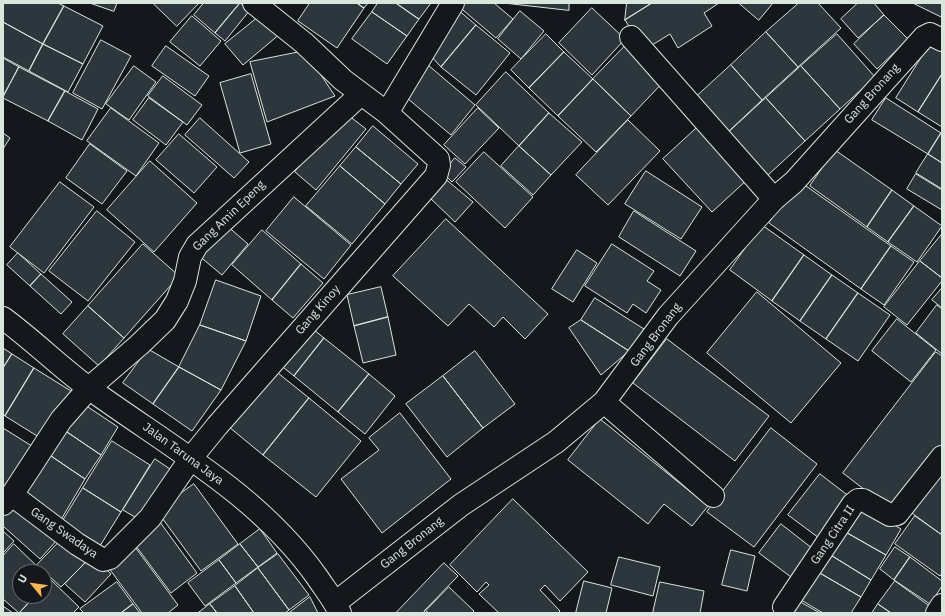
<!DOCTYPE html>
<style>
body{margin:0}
#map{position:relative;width:945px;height:616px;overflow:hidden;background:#14181c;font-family:"IBM Plex Sans",sans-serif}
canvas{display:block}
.frame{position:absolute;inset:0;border:4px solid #d8e6dc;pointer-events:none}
.north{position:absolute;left:12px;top:564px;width:40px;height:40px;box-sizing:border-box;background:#14181c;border:1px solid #626a69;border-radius:50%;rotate:299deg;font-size:11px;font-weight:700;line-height:16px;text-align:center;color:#d8e6dc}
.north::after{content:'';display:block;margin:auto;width:14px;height:18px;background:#ffb74d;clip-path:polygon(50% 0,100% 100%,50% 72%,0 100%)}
</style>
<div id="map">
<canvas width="945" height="616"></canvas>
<div class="frame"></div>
<div class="north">U</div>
</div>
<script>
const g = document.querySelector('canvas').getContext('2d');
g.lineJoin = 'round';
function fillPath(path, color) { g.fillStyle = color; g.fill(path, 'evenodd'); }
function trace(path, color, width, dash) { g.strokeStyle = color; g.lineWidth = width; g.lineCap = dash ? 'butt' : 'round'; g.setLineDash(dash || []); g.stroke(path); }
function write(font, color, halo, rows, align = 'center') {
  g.font = font + ' "IBM Plex Sans",sans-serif'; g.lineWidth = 3; g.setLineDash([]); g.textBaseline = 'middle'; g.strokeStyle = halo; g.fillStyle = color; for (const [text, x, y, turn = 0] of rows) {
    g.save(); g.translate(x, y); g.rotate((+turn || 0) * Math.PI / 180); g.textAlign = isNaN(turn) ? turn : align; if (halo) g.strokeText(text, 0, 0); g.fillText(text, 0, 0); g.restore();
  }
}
const building = new Path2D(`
 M3,3H58L64,6L43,44L3,22Z
 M90,3H117L114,11Z
 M153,3H199L177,26Z
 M204,3H240L215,33L194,15Z
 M240,3L250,10L225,41L215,33Z
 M310,3H357L364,8L337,48L298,21Z
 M357,3H368L364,8Z
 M378,3H396L419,19L407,36L372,12Z
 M396,3H431L419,19Z
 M458,3H494L513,19L496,38L457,5Z
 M504,3H569V10Z
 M627,3H652L625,20Z
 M652,3H719L704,13L712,26L678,48L670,34L644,50L625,20Z
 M739,3H773L759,20Z
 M799,3H818L841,28L798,67L766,32Z
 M858,3H874L884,15L858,38L841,19Z
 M913,3H942V17Z
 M64,6L103,26L83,64L43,44Z
 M592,8L625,39L592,75L559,43Z
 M457,9L476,25L441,67L429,54Z
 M520,11L544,31L521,59L498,39Z
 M372,12L407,36L387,64L352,39Z
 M261,15L281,33L243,65L225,44Z
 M884,15L908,39L877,69L854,44Z
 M192,16L221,41L200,66L170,42Z
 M3,22L43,44L29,71L3,57Z
 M476,25L510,53L476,95L441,67Z
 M766,32L798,67L762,100L731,65Z
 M546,34L564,52L529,88L511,70Z
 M837,34L875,77L840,109L801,66Z
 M101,40L131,56L102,109L73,93Z
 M629,42L667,78L631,116L593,79Z
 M43,44L83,64L68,92L29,71Z
 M930,44L942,51V74L918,112L896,98Z
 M166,46L209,76L195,96L152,66Z
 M305,51L335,96L267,122L250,62Z
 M564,52L593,79L558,116L529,88Z
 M3,58L19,67L3,96Z
 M428,65L475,105L451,135L407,98Z
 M731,65L762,100L728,132L696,97Z
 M134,66L156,82L129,120L106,104Z
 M801,66L840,109L805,141L766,98Z
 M19,67L65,91L48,121L3,98Z
 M506,72L549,113L519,146L476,105Z
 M251,74L271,144L240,153L220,83Z
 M942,74V127L918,112Z
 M163,76L202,105L187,125L148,96Z
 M593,79L631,116L596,152L558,116Z
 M65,91L98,109L82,140L48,121Z
 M149,98L183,122L166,145L133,120Z
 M766,98L805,141L768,175L729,132Z
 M886,98L941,133L928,154L872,120Z
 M111,108L159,143L136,176L87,141Z
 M478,108L499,128L465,164L444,145Z
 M344,112L366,129L316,190L295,172Z
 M549,113L582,142L551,175L519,146Z
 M200,118L249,162L234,178L185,135Z
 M628,120L660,151L608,205L576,175Z
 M700,125L749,178L712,212L663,159Z
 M373,126L418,164L401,184L356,147Z
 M3,133L10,138L3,149Z
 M941,133H942V163L928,154Z
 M179,134L217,167L194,193L156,160Z
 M90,144L127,171L102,204L66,178Z
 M519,146L551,175L533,195L501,166Z
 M356,147L401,184L385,204L340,166Z
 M835,150L892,190L867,227L810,186Z
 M484,152L533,197L505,228L456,182Z
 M928,154L942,163V189L916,173Z
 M455,158L466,167L452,182L443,173Z
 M150,161L197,203L154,252L107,210Z
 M340,166L385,204L352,244L306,206Z
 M646,171L702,207L681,239L625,204Z
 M916,174L942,190V210L907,189Z
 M443,177L473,202L455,222L428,196Z
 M799,181L891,246L861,289L769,223Z
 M60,182L94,207L44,273L10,247Z
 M892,190L914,206L888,242L867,227Z
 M294,197L351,245L324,279L266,231Z
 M914,206L942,226L917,262L888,242Z
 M97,211L135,242L88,301L49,271Z
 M634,211L696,251L680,276L619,237Z
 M446,219L548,314L525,339L503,317L494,327L469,304L448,326L393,276Z
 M225,224L248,244L222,275L198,255Z
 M762,225L804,255L772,301L730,270Z
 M262,230L301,264L272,300L232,265Z
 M942,234V278L920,261Z
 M143,244L179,276L124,338L88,306Z
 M612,244L654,271L647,281L661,290L646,313L633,304L627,313L585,286Z
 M891,246L914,262L884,305L861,289Z
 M577,250L597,263L573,302L552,289Z
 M18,253L41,274L30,286L7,265Z
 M804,255L832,275L800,321L772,301Z
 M920,261L942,278V281L907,325L884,307Z
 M301,264L323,283L293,318L272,300Z
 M41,274L72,302L61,314L30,286Z
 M832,275L858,293L826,339L800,321Z
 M216,280L261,296L246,341L200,325Z
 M381,287L388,317L354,326L347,295Z
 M942,288V308L932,300Z
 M757,292L841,363L791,423L707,353Z
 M858,293L890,315L858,361L826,339Z
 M595,298L644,329L629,351L581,320Z
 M937,305L942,309V354L916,333Z
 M88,306L124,338L99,366L63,334Z
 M388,317L396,355L363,363L354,326Z
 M897,319L936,350L911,382L872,351Z
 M581,320L629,351L601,375L569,328Z
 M200,325L246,341L221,390L179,367Z
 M308,325L324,338L294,376L278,363Z
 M324,338L369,374L338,412L294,376Z
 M667,339L769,416L735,461L633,383Z
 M3,348L12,354L3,368Z
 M148,349L179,367L153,404L123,383Z
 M475,351L515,404L483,428L443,376Z
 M936,352L942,356V446L892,511L843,473Z
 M12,354L34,368L5,416L3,414V368Z
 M179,367L221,390L192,431L153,404Z
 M34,368L71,391L42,439L5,416Z
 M273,369L309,398L263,455L223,422Z
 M369,374L395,396L365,434L338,412Z
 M443,376L483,428L447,457L406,404Z
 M309,398L361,441L316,497L263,455Z
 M79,401L118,427L101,455L61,428Z
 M400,413L451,479L382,533L341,479L379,450L369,438Z
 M600,419L708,506L692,526L664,504L648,524L568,460Z
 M3,428L35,448L3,500Z
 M61,428L101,455L85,479L45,452Z
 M771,428L817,464L754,547L707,512Z
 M112,441L150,465L121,512L83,488Z
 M45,452L85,479L59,523L16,496Z
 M155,459L176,473L145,523L123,510Z
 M942,468V535L909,511Z
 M820,474L850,497L819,538L788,515Z
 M194,484L238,544L201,571L157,511Z
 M83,488L121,512L95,554L59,527Z
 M513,499L588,572L560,601L545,585L540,590L560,611L558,613H499L479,594L489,585L486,582L477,592L450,565Z
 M14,501L57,540L40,559L3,526V513Z
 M859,503L901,529L886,555L842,530Z
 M915,516L942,535V573L940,576L895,544Z
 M157,518L197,573L171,593L130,538Z
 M781,524L817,552L795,580L759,553Z
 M260,529L277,553L258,567L240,544Z
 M842,530L886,555L871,580L829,554Z
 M3,531L14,541L3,553Z
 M63,538L87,561L61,587L37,565Z
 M14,544L43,572H20V596H35L19,613L3,599V556Z
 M240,544L258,567L236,583L219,560Z
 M135,547L178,605L168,613H142L108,567Z
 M895,547L910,557L894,580L880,569Z
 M731,550L755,556L747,591L722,585Z
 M278,554L309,595L289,610L258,568Z
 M829,554L871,580L861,597L818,572Z
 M92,556L111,574L85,602L65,584Z
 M619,557L660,567L653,596L611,585Z
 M910,557L942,581V586L930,604L894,580Z
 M219,560L236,583L205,606L188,583Z
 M444,563L458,576L424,611L425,613H396Z
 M258,568L289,610L285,613H254L235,586Z
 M818,572L861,597L851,613H823L801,600Z
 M44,573L51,580L44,587Z
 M51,580L79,607L73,613H19L35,596H44V587Z
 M584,581L612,588L606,613H576Z
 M895,581L935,610L934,613H891L878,604Z
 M117,582L133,604L121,613H84L80,609Z
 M660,582L704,591L700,613H653Z
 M235,586L254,613H217L210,604Z
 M449,587L474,611L472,613H429L426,611Z
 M310,597L318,613H289Z
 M795,599L820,613H787Z
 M133,604L140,613H121Z
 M210,604L217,613H198Z
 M878,604L891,613H872Z
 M3,606L13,613H3Z`);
const minor = new Path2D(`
 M254,3L304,43L343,80L387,113
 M631,37L774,199
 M604,402L713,496
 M12,495L77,544L103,560L110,558L150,518L191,458L217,426L436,176L439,165L438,159L387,113L453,3
 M3,504L12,495L61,420L89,388L139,345L165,320L177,301L185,281L190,257L197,245L361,94
 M335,603L461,505L556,442L604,402L668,316L774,199L794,182L924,37L930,34L942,40
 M784,607L853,504L858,500H863L890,515L897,514L942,457
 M937,613L942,605`);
const tertiary = new Path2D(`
 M3,318C33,340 60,367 90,389C170,447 259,495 317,577C325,589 334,600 340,613`);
const streetNames = [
 ["Gang Bronang",872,94,-48],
 ["Gang Amin Epeng",229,216,-44],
 ["Gang Kinoy",318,310,-49],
 ["Gang Bronang",656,335,-53],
 ["Jalan Taruna Jaya",183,454,36],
 ["Gang Swadaya",64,533,35],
 ["Gang Citra II",833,535,-56],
 ["Gang Bronang",412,543,-38]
];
fillPath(building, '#2c363c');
trace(building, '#d8e6dc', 1);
trace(minor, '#d8e6dc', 24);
trace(tertiary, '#d8e6dc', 24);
trace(minor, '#14181c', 22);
trace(tertiary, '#14181c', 22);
write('12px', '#d8e6dc', '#14181c', streetNames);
</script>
